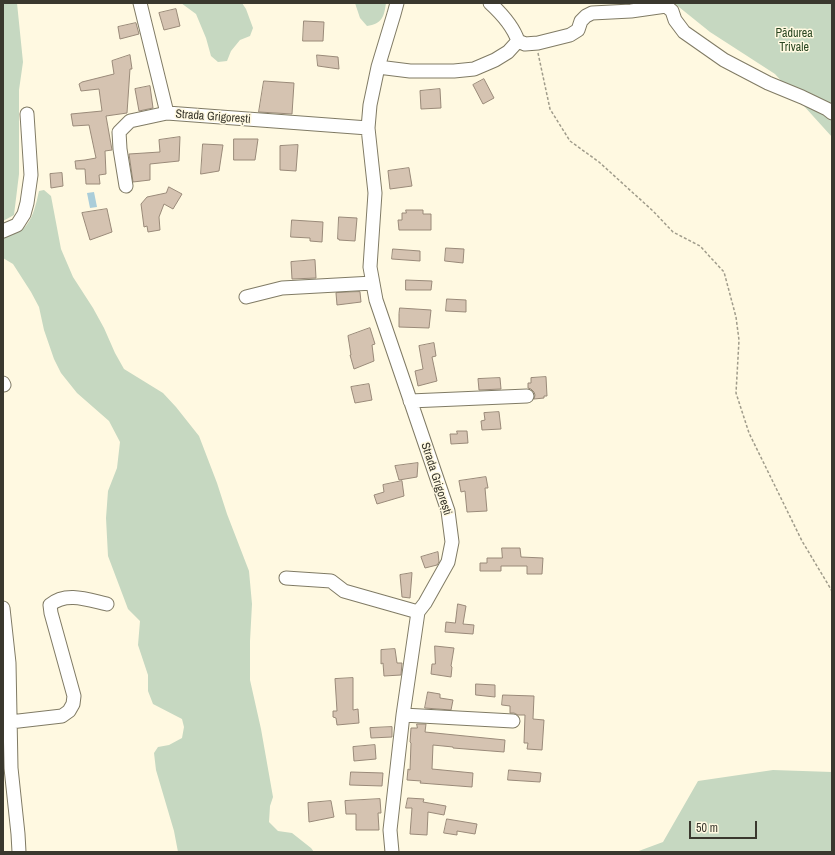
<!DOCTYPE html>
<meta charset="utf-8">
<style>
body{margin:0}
#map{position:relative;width:835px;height:855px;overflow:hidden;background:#fff9e1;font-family:"Archivo Narrow",sans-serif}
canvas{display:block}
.frame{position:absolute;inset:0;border:4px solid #3a382e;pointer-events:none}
.scale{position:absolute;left:689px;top:821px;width:68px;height:18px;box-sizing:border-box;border:2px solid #3a382e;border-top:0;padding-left:5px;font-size:12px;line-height:14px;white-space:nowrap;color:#3a382e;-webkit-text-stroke:3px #fff9e1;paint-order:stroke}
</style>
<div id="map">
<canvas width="835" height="855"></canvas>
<div class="frame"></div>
<div class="scale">50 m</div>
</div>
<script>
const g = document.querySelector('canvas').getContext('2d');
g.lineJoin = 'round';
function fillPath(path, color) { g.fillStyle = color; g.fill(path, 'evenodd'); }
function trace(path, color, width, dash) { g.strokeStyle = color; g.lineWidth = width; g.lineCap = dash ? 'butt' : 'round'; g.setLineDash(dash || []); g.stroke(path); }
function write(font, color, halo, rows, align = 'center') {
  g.font = font + ' "Archivo Narrow",sans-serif'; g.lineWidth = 3; g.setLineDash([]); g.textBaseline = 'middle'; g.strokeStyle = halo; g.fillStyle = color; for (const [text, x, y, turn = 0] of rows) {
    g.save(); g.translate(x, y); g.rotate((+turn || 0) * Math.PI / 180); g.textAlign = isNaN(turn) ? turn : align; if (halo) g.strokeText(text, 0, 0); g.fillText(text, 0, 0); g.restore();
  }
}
const green = new Path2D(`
 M3,3H17L23,62L19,90V174L14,215L3,221Z
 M181,3H242L246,9L253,28L250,36L240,40L231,51L227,61L218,62L211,56L206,38L196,14Z
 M355,3H386C384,17 382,24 367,26L360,18Z
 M674,3H832V137L775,74L710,32Z
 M44,190L51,196L61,249L73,277L93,308L104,328L115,353L124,369L163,393L176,407L199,436L217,483L227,514L249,571L252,604L250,641V680L261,729L273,797L270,806L269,822L278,831L292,833L311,848L314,852H178L174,831L156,770L154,753L158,747L169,745L182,738L184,727L182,719L153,704L148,691V675L138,645L140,621L128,609L108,556L106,518L108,491L117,468L120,442L109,421L77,393L61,373L54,359L44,330L39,307L31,292L13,264L3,258V237C9,235 18,233 23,229C33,220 36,204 39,191Z
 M773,770L832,772V852H636L663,842L698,781Z`);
const water = new Path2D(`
 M94,192L97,207L90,208L87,193Z`);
const building = new Path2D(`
 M176,9L180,26L164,30L159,13Z
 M304,21L324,22L323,41H303Z
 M136,23L139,34L120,39L118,27Z
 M130,55L132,69H130L127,113L106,116L112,150L105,151L106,174L99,175L100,184H86L85,169H76L75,161L85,160L96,158L89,125L73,126L71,114L102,111L99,89L81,91L79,84L82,82L114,74L112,61Z
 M317,55L338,57L339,69L318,66Z
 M484,79L494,98L483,104L473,85Z
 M264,81L294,83L292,114L259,112Z
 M150,86L153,108L139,111L135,89Z
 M440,89L441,108L421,109L420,91Z
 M180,137L179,161L150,164V180L133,182L129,154L160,152L159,140Z
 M234,139H258L255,160H234Z
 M203,144L223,145L219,171L201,174Z
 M298,145L296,171L280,170V146Z
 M409,168L412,186L390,189L388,171Z
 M62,173L63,186L51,188L50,174Z
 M169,187L182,194L173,209L164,204L159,217L160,230L148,232L147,226L144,227L141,204L147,197L166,193Z
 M107,209L112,232L90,240L82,213Z
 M406,210H423V214H431V230H399L398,220H402V213H406Z
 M339,217L357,218L355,241L339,240V239H338Z
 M292,220L323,222L322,242L310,241V238L291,237Z
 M446,248L464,249L463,263L445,261Z
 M393,249L420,251V261L392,259Z
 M315,260L316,278L292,279L291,262Z
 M406,280L432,281L431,290H406Z
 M360,292L361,302L337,305L336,293Z
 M447,299L466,300V312L446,311Z
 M400,308L431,310L429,328L399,327V314Z
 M370,328L375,344L372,345L374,361L354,369L350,355H351L348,336Z
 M434,343L436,356L432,357L437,381L418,386L415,371L423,369L419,346Z
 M546,377L547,396H544V398L534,399L535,395L534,392L531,389L528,388V383H531V378Z
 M500,378L501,389L479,390L478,379Z
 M369,384L372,400L355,403L351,387Z
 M499,412L501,429L482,430L481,421L485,420L484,413Z
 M457,431H467L468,443L451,444L450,434H457Z
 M418,463L417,477L399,480L395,466Z
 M486,477L488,488H485L487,511L467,512L465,491L461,492L459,481Z
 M402,481L404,496L377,504L374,495L384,492L383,485Z
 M502,548H520L521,557L543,558L542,574H527V566H501V571H480V563H487V558H502Z
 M438,552L439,562L437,565L425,568L421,557Z
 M412,573L410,598L402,597L400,575Z
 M458,604L466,606L463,624L474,625L473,634L445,632L446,622L455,623Z
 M435,646L454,648L451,666L452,667L451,677L431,674L432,664H435Z
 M395,649L397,663H402L401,675L384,676L383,663L381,664V650Z
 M353,678V710L358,709L359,723L337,725L336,718L333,717V711H337L335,679Z
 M476,684L495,685V697L476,695Z
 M428,692L440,694V698L453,700L451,710L425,708Z
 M503,695L534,696L533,719L544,720L542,750L527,749L528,743H524L525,715H518L514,713H510V706L502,705Z
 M417,724H426L425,732L505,740L504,752L453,748V747L433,745L432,769L473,773L472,787L420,783L421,781L407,780L408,769L410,770L411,743L410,742L411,728H417Z
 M392,727V737L371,738L370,728Z
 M375,745L376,759L354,761L353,747Z
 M509,770L541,773L540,782L508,780Z
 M351,772L383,773L382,786L350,785Z
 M408,798L424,799L423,802L446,806L444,815L428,812L427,835L410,834L412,808H406Z
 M380,799L381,813H378L379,830H356V814H346L345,801Z
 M331,801L334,817L309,822L308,803Z
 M447,819L477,824L475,834L457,831V835L444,833Z`);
const path = new Path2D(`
 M538,53L550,109L570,141L599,162L653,211L673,232L700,246L724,272L736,317L739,340L736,393L749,433L802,541L832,591`);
const minor = new Path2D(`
 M140,3L167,113
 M490,3C502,14 513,26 518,41L525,44L538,43L570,35L578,30L581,21L586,16L592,13L631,11L666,6L672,11L675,20L684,32L724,60L768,83L802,97L827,109L832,113
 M378,67L410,71H454L474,69L495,60L508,52L518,41
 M126,186L120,149L119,132L130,121L167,113L368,128
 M3,231L17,225L24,214L27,203L31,175L27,114
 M246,297L282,288L373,283
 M3,383L4,385
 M410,401L527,396
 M286,578L331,581L344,591L418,612
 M3,608L9,663L11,768L18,834L19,852
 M403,715L513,721
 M10,722L62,716L69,711L73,704L74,696L51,613L50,605C66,591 89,600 107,604
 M392,852L390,830L403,715L418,612L425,603L448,562L452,542L448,511L376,300L370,267L375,193L368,128L370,105L378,67L394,14L397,3`);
const parkNames = [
 ["Pădurea",794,34],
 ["Trivale",794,48]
];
const streetNames = [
 ["Strada Grigorești",213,117,4],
 ["Strada Grigorești",436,479,72]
];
fillPath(green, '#c6d8c1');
fillPath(water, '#aacdd9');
fillPath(building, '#d5c3b1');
trace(building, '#9a8a79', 1);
trace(minor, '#807b65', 15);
trace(path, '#a09c8b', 1.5, [3, 2]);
trace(minor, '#fff', 13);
write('12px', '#294621', '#fff9e1', parkNames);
write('12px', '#3a382e', '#fff9e1', streetNames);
</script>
